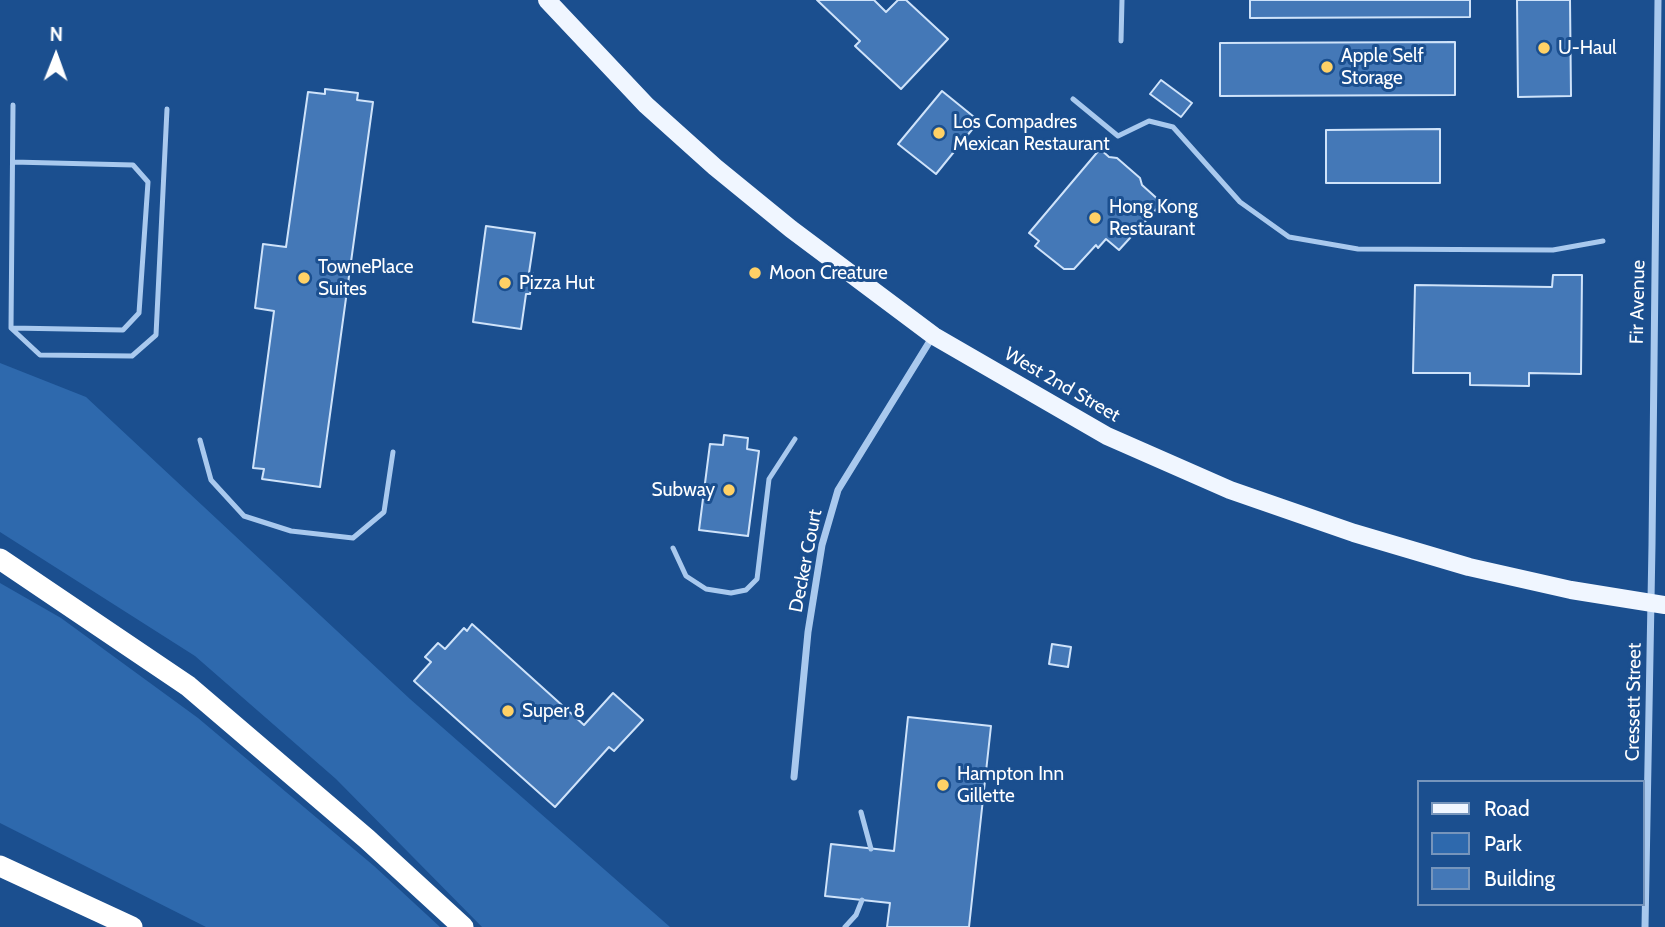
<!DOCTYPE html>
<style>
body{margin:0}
#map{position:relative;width:1665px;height:927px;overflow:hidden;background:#1b4f8f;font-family:Cabin,sans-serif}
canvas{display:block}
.legend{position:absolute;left:1417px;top:780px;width:228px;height:126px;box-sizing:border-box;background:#1b4f8f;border:2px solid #7695bc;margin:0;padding:9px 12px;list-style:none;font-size:21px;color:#fff}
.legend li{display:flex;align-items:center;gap:14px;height:35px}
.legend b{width:35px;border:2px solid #7695bc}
.north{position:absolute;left:21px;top:21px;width:70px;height:70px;-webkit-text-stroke:5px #1b4f8f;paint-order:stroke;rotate:1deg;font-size:19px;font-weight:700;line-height:28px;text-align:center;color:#fff}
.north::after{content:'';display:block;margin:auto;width:24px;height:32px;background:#fff;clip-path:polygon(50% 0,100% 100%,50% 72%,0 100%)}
</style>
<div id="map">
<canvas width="1665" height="927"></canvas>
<ul class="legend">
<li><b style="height:9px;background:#f0f6ff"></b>Road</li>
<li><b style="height:19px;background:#2e69ad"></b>Park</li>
<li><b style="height:19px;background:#4478b7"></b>Building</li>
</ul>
<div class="north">N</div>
</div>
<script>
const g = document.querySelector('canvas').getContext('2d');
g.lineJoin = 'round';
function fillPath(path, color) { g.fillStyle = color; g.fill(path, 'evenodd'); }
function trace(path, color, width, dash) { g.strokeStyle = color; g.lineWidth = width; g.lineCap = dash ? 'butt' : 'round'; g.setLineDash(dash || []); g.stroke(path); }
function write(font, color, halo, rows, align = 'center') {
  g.font = font + ' Cabin,sans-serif'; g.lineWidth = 6; g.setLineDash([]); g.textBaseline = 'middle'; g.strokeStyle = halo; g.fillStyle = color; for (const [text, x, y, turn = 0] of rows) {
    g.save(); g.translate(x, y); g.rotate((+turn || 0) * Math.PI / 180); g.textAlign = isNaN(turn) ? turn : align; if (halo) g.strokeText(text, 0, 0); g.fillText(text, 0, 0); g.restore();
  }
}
const green = new Path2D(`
 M0,363L86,397L410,699L670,927H482L336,779L195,656L0,532Z
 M0,583L61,618L198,718L374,866L440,927H206L0,823Z`);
const building = new Path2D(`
 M817,0H874L886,12L898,0H906L948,39L901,89L855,46L860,41Z
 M1250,0H1470V17L1250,18Z
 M1517,0H1570L1571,96L1518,97Z
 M1455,42V95L1220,96V43Z
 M1161,80L1192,103L1181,117L1150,94Z
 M325,89L358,93L357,100L373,102L320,487L262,479L264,469L253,468L274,311L255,308L263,244L286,247L308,92L325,94Z
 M942,91L979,121L936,174L898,144Z
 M1440,129V183H1326V130Z
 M1100,149L1109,157L1117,158L1140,178L1142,185L1162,203L1119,250L1106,239L1098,248L1096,245L1074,269H1064L1035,246L1039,241L1029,233Z
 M486,226L535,233L529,273H533L530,294H526L521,329L473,322Z
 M1553,275H1582L1581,374L1529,373V386L1470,385V373H1413L1415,285L1552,287Z
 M724,435L748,438L747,449L759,451L748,536L699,530L710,444L723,445Z
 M472,624L584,725L613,693L643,720L614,751L609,747L555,807L414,681L431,662L425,657L438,643L445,649L464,628L467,631Z
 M1052,644L1071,647L1068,667L1049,664Z
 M908,717L991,726L969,927H887L890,903L825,896L831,844L894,851Z`);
const service = new Path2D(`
 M1121,41L1122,0
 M1073,99L1118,136L1149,121L1173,127L1240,202L1289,237L1358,249L1553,250L1603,241
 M13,105L11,328L40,355L132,356L156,335L167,109
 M11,328L123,330L139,313L148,182L133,165L13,162
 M200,440L211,480L244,516L291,531L353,538L384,512L393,452
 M673,548L686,576L706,589L731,593L746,590L757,579L769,479L795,439
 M861,812L871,849
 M845,927L856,915L862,900`);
const minor = new Path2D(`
 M794,777L808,632L822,545L838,490L933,336
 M1645,927L1652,545L1658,0`);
const primary = new Path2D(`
 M547,0L646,105L715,167L791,229L934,336L1107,436L1230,490L1354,533L1469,567L1571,590L1665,605`);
const motorway = new Path2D(`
 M0,559L188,686L367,839L463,927
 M0,866L132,927`);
const markers = [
 [1544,48,7,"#ffd166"],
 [1327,67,7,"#ffd166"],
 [939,133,7,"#ffd166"],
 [1095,218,7,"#ffd166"],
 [755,273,7,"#ffd166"],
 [304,278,7,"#ffd166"],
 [505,283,7,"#ffd166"],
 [729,490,7,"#ffd166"],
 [508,711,7,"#ffd166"],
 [943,785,7,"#ffd166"]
];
const poiNames = [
 ["U-Haul",1558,48],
 ["Apple Self",1341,56],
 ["Storage",1341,78],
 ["Los Compadres",953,122],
 ["Mexican Restaurant",953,144],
 ["Hong Kong",1109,207],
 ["Restaurant",1109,229],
 ["TownePlace",318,267],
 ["Suites",318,289],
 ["Moon Creature",769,273],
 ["Pizza Hut",519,283],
 ["Subway",715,490,"right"],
 ["Super 8",522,711],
 ["Hampton Inn",957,774],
 ["Gillette",957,796]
];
const streetNames = [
 ["Fir Avenue",1638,302,-89],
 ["West 2nd Street",1062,385,30],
 ["Decker Court",806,561,-79],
 ["Cressett Street",1634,702,-89]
];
fillPath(green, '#2e69ad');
fillPath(building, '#4478b7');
trace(building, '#cfe3fa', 2);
trace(service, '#a9c9ee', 5);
trace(minor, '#a9c9ee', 7);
trace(primary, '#f0f6ff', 18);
trace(motorway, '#fff', 21);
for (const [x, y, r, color] of markers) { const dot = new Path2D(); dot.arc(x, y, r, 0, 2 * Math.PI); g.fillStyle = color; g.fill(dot); trace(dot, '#1b4f8f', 2.5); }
write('19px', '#fff', '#1b4f8f', poiNames, 'left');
write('19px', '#fff', '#1b4f8f', streetNames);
</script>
